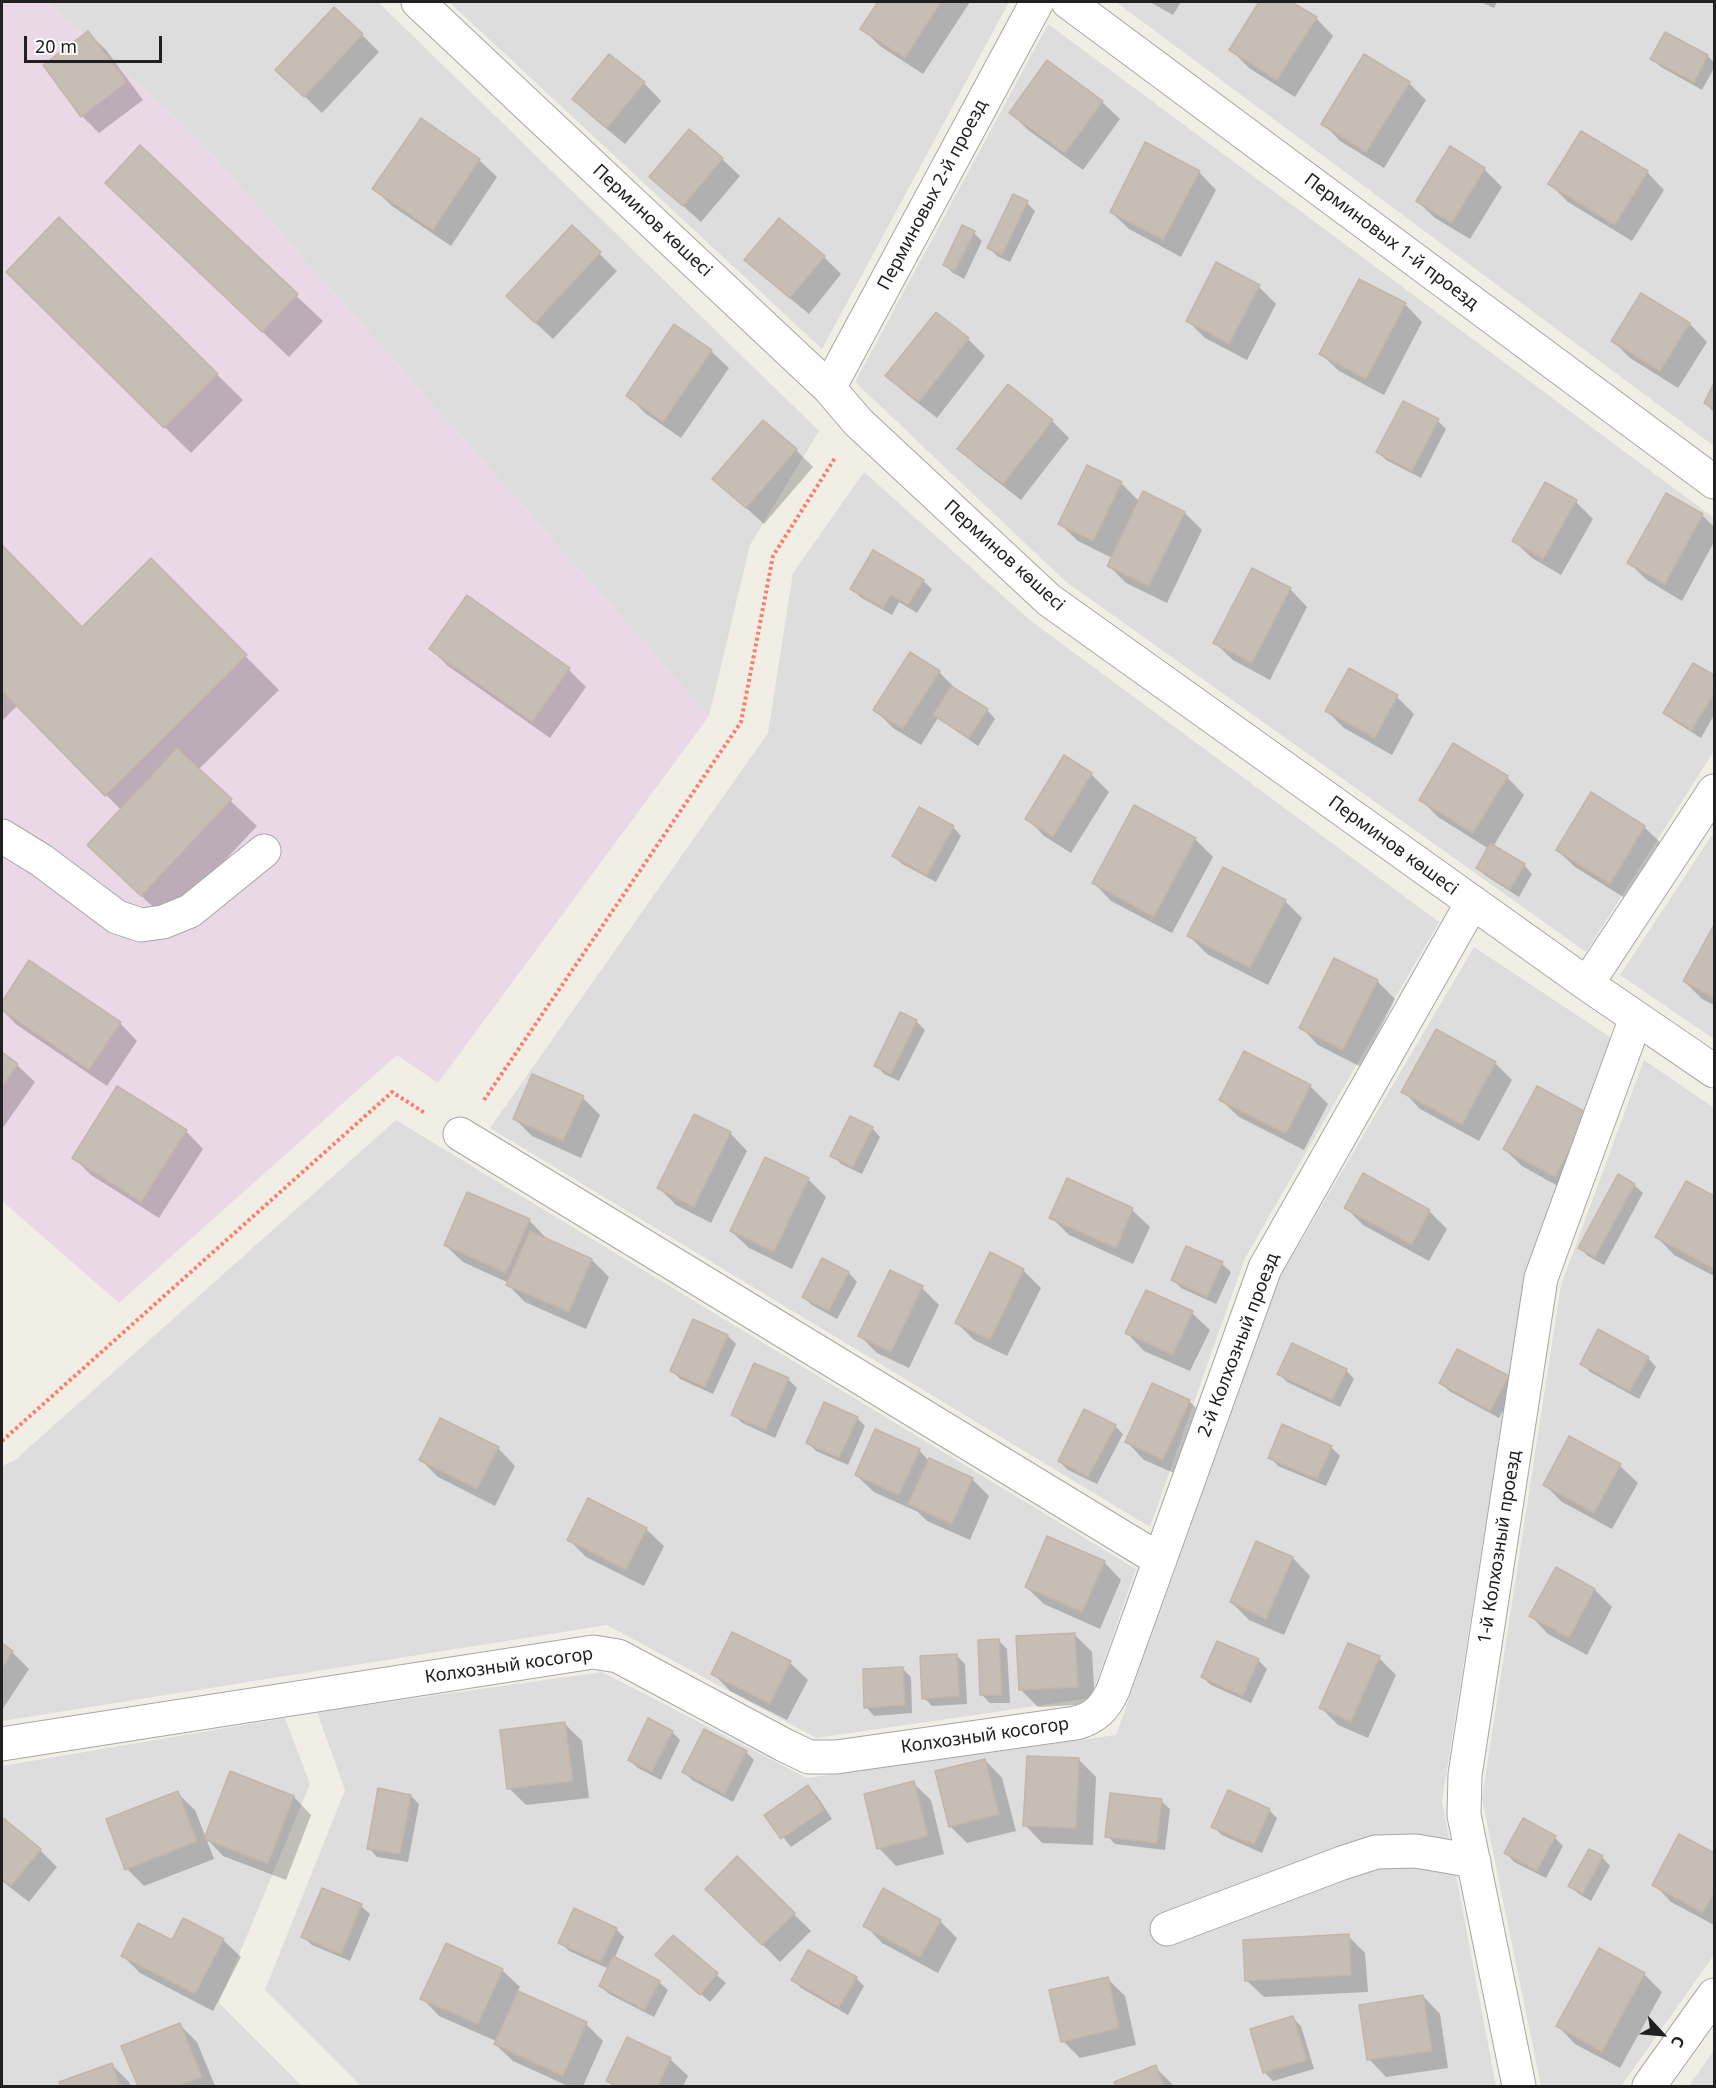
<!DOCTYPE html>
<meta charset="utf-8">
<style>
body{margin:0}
#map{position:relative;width:1716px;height:2088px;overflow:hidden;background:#f1eee6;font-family:"Noto Sans",sans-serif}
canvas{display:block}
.frame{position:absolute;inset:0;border:3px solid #202020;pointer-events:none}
.north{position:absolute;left:1632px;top:2004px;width:60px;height:60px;-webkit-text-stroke:4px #fff;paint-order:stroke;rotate:116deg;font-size:16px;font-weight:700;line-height:24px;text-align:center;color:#202020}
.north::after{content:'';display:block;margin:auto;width:21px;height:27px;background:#202020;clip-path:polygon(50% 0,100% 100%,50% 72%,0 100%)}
.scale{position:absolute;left:24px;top:36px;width:138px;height:27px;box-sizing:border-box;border:3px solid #202020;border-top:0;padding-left:8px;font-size:18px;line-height:21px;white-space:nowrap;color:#202020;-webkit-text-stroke:4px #fff;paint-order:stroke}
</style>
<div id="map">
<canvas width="1716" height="2088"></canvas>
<div class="frame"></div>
<div class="north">С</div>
<div class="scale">20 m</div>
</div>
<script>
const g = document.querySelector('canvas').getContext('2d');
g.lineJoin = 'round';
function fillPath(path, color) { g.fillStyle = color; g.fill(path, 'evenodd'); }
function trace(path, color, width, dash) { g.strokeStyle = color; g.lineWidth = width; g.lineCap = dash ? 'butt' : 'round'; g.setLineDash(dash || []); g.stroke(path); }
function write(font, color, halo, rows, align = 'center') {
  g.font = font + ' "Noto Sans",sans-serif'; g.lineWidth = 4.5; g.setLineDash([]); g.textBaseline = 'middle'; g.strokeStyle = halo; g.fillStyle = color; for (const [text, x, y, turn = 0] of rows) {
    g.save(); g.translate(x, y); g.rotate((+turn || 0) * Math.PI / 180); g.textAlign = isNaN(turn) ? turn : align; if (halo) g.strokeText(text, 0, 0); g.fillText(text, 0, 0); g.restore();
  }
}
const residential = new Path2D(`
 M47,2H378L819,431L750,545L709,716L195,136Z
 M449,2H1009L822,349Z
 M1116,2H1714V446Z
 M1048,24L1714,518V751L1586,952L1065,581L855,382Z
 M864,472L1031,621L1439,922L1245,1258L1150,1527L490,1128L768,733L793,573Z
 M1714,832V1039L1620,975Z
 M1474,947L1613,1039L1525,1273L1442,1801L1496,2086H361L265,1990L345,1790L317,1712L602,1672L807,1778L1116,1735L1281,1275Z
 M1644,1060L1714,1108V1955L1621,2086H1541L1482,1798L1561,1285Z
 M396,1120L1136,1569L1091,1698L816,1738L607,1625L2,1721V1466L15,1460Z
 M285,1718L310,1784L219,2003L302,2086H2V1766Z
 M1714,2050V2086H1689Z`);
const industrial = new Path2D(`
 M2,2H47L195,136L709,716L438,1083L397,1055L119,1303L2,1201Z`);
const shadow = new Path2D(`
 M880,2H970L923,74L880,46L862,28Z
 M1150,2H1181L1173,15Z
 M1261,2H1288L1316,18L1333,36L1295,97L1249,68L1231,50Z
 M1481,2H1497L1494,8Z
 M88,33L106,50L143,100L99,133L82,116Z
 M1666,34L1708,56L1714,63V68L1702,90L1661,67L1652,59Z
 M362,35L379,52L322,113L295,87Z
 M1047,62L1102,102L1120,119L1083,170L1028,130L1011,113Z
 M644,83L661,101L625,144L592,117L574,99Z
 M1409,83L1426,100L1384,168L1340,141L1323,123Z
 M140,148L323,321L289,357L133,209Z
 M1450,148L1484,169L1502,187L1470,239L1435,218L1417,201Z
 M722,159L740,176L701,222L651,177Z
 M479,160L497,177L451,246L392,206L374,189Z
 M1199,172L1216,190L1181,257L1129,229L1111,212Z
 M1647,172L1664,190L1632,241L1568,202L1550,184Z
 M1027,203L1035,211L1010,262L997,256L989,248Z
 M59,219L243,400L191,453L8,272Z
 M572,227L617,271L553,339L525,313Z
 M974,233L982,241L964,279L953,273L945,265Z
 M824,257L841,274L809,314L764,277L746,260Z
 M1259,287L1276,304L1247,360L1205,338L1187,320Z
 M1642,295L1690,324L1707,342L1678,388L1630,358L1613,341Z
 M1405,304L1422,322L1384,395L1339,371L1321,354Z
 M968,339L985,356L937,418L905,393L887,376Z
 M711,351L729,368L681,438L645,413L628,396Z
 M1714,386V412L1705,403Z
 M1052,421L1069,438L1021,500L977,466L959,449Z
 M1438,421L1446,429L1421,478L1386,460L1378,452Z
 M796,450L813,467L764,524L714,479Z
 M1121,483L1140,502L1144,493L1185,513L1202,530L1167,603L1126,583L1109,566L1112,558L1078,541L1060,524Z
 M1576,502L1593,519L1561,575L1532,558L1514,541Z
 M1702,515L1714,527V542L1682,601L1647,580L1629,563Z
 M2,546L82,628L151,561L279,690L198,770L257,826L168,921L115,871L121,810L18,705L2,721Z
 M874,552L923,581L932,589L917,613L899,602L892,615L860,597L852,588Z
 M1290,589L1307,607L1270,680L1233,660L1215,643Z
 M431,649L569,670L586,687L550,738L448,666Z
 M1694,665L1714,677V715L1701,738L1674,721L1665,713Z
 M939,672L956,689L987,710L995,719L978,746L938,718L921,745L893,728L875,710Z
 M1397,697L1414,714L1392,755L1344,728L1327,711Z
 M1091,774L1109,792L1071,853L1044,836L1027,818Z
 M1507,777L1524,795L1493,847L1524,865L1532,874L1519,897L1486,876L1478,868L1489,849L1438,817L1421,800Z
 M953,827L961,836L936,882L902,864L894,856Z
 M1644,827L1662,844L1628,900L1575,867L1557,850Z
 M1195,839L1213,857L1172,933L1111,901L1094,883Z
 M1285,901L1302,918L1268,985L1207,954L1189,936Z
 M1714,927V1005L1702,999L1684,981Z
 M1335,960L1378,982L1395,999L1361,1067L1318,1045L1301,1027Z
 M30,962L120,1023L137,1041L107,1086L17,1025L2,1010V1005Z
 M916,1021L925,1030L899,1081L884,1074L876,1065Z
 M2,1054L17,1065L35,1082L2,1129Z
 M1495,1063L1512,1080L1479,1141L1420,1109L1403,1091Z
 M1310,1086L1328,1104L1304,1150L1239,1117L1221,1100Z
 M583,1098L600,1115L581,1158L532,1136L515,1119Z
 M1588,1116L1572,1194L1522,1166L1504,1149Z
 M872,1128L880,1137L862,1174L841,1164L832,1155Z
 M186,1131L203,1149L159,1218L91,1175L73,1157Z
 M730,1133L747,1151L711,1223L676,1205L659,1188Z
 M1364,1175L1429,1211L1447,1229L1429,1261L1363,1225L1346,1208Z
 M808,1179L826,1197L792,1269L749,1248L731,1231Z
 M1068,1180L1132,1210L1150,1227L1133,1264L1069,1235L1051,1217Z
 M1687,1183L1714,1198V1276L1674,1255L1657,1237Z
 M1634,1185L1643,1193L1604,1265L1588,1256L1579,1247Z
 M529,1220L546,1238V1240L592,1260L609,1277L586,1329L525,1302L508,1285L509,1283L463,1262L445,1245Z
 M991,1254L1023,1270L1041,1288L1007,1356L974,1340L957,1323Z
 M823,1260L849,1273L857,1282L837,1319L812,1305L803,1297Z
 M1222,1264L1231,1272L1216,1304L1181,1288L1173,1280Z
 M922,1288L939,1305L909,1368L877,1353L860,1336Z
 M1192,1313L1210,1330L1190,1371L1144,1351L1127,1333Z
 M694,1321L728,1336L736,1344L713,1394L680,1379L672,1371Z
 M1648,1358L1656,1367L1639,1399L1590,1372L1582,1363Z
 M755,1365L788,1379L797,1388L775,1438L742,1423L733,1414Z
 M1346,1370L1354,1379L1340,1407L1287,1382L1279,1374Z
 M1508,1377L1516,1386L1499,1418L1449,1391L1441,1383Z
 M1189,1401L1207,1418L1181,1476L1144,1460L1127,1442Z
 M857,1418L865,1426L848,1465L816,1451L807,1442Z
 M1115,1426L1123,1434L1097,1484L1068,1470L1059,1461Z
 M1283,1426L1331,1447L1340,1456L1326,1486L1278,1466L1270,1457Z
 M1570,1438L1620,1466L1638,1483L1612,1529L1562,1502L1545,1485Z
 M498,1448L515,1466L495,1506L438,1477L421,1460Z
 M919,1450L928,1460L972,1479L989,1496L970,1540L927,1521L918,1512L874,1492L856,1475Z
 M646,1529L664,1546L644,1586L586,1557L569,1540Z
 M1257,1543L1293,1558L1310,1576L1284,1635L1249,1620L1231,1602Z
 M1104,1562L1121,1580L1100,1629L1044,1604L1026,1587Z
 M1556,1569L1595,1590L1612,1607L1587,1655L1548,1634L1531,1616Z
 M733,1634L790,1663L808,1680L787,1720L730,1691L713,1673Z
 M1075,1635L1092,1652L1095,1704L1038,1707L1020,1689Z
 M999,1641L1007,1649L1010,1703H990L982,1695Z
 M2,1645L12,1652L29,1669L2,1710Z
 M956,1655L965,1664L967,1704L932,1706L924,1698Z
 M1379,1658L1396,1675L1368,1738L1338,1725L1321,1708Z
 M1258,1660L1267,1669L1251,1703L1211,1685L1202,1677Z
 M902,1668L911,1677L912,1713L874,1716L866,1707Z
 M565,1724L582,1741L589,1798L526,1805L509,1788Z
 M672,1732L680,1740L661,1780L638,1768L629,1760Z
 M746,1752L754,1760L733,1802L692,1780L684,1772Z
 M985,1760L1002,1778L1016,1831L967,1843L950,1826Z
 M1079,1760L1096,1777L1093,1845L1042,1843L1025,1825Z
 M230,1773L294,1797L311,1815L286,1880L223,1856L206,1838L214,1859L144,1886L127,1869L177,1793L195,1810L206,1838Z
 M913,1783L931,1800L944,1854L896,1866L879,1848Z
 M808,1787L817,1796L832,1819L791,1847L766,1815Z
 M411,1796L419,1804L408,1862L377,1857L369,1848Z
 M1161,1801L1170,1809L1165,1850L1115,1844L1107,1836Z
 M1269,1810L1277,1818L1262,1853L1222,1835L1213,1827Z
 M2,1819L40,1850L57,1867L29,1902L2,1881Z
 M1680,1836L1714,1854V1925L1671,1902L1654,1884Z
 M1555,1838L1563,1846L1546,1878L1514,1862L1506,1853Z
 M1602,1857L1610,1866L1591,1901L1579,1894L1570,1886Z
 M737,1858L811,1931L780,1962L707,1889Z
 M361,1906L370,1914L350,1961L312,1945L303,1937Z
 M940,1921L957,1938L938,1973L882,1943L865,1925Z
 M616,1929L624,1937L614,1959L659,1982L668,1990L654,2017L609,1994L600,1986L609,1969L569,1951L560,1942Z
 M1348,1936L1365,1953L1368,1992L1264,1997L1246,1980Z
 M673,1937L726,1983L710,2002L666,1964Z
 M223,1940L241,1957L213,2011L140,1973L123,1956L173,1942Z
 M1599,1950L1644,1974L1662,1992L1620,2068L1575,2044L1558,2026Z
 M502,1970L520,1987L517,1992L586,2024L603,2041L583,2086H568L513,2061L495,2044L496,2041L439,2016L422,1998Z
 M856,1978L864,1986L848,2015L801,1988L793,1980Z
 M1107,1978L1125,1996L1136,2045L1080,2058L1063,2041Z
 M1423,1996L1440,2014L1448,2068L1386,2077L1369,2059Z
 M1293,2018L1301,2026L1314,2069L1273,2081L1264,2072Z
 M179,2024L197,2042L215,2086H139L123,2047Z
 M670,2059L688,2076L683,2086H613L608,2081Z
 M112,2065L129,2082L131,2086H62L61,2083Z
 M1155,2067L1174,2086H1118L1116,2083Z`);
const building = new Path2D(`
 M878,2H941L905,58L860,29Z
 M1259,2H1291L1317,17L1277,80L1229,50Z
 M334,7L363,34L304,97L275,70Z
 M88,31L127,82L81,117L43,65Z
 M1665,32L1708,55L1694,82L1650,59Z
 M609,54L645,82L607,128L572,99Z
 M1364,54L1410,82L1366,152L1321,124Z
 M1047,60L1103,101L1065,153L1009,113Z
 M421,118L480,159L433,230L372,189Z
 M689,129L723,158L683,206L649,177Z
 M1581,131L1648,171L1615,225L1548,184Z
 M1145,142L1200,171L1163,240L1110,212Z
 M140,145L298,294L262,332L105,183Z
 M1450,146L1485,168L1452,223L1416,201Z
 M1013,194L1028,201L1002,255L987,248Z
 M59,217L218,374L164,428L6,272Z
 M779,218L825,256L790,298L744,260Z
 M572,225L601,252L535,323L506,296Z
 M962,225L975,231L955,271L943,265Z
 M1216,262L1260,285L1229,344L1186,321Z
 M1359,279L1406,303L1366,379L1319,354Z
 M1641,293L1690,323L1660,371L1611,341Z
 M936,312L969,338L919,402L885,376Z
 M674,324L712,350L663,422L626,396Z
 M1714,383V409L1704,403Z
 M1008,384L1053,420L1003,484L957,449Z
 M1403,401L1439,419L1412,471L1376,452Z
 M763,420L797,449L746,508L712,479Z
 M1087,465L1122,482L1093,541L1058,524Z
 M1545,482L1577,500L1543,559L1512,541Z
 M1143,491L1185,512L1149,586L1107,566Z
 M1666,493L1703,514L1665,584L1627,563Z
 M2,545L82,627L151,558L247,655L105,796L2,691Z
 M873,550L924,580L908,605L891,595L883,608L850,589Z
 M1252,568L1291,588L1252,663L1213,643Z
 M467,595L570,668L532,722L429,649Z
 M910,652L940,671L903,729L873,710Z
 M1693,663L1714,675V693L1692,730L1663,713Z
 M1349,668L1398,695L1375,738L1325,711Z
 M951,686L988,709L969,738L933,715Z
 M1453,743L1508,776L1473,833L1419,800Z
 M177,748L232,799L141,896L87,845Z
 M1064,755L1092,773L1053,837L1025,819Z
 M1591,792L1645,826L1610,884L1556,850Z
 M1134,805L1196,838L1154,917L1092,883Z
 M919,807L954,826L927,875L892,856Z
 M1490,843L1525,864L1510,889L1476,868Z
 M1223,867L1286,900L1250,968L1187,936Z
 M1714,925V998L1683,981Z
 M1334,958L1378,980L1343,1050L1299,1028Z
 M29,960L121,1022L89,1070L2,1010V1002Z
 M900,1012L917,1020L891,1074L874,1066Z
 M1436,1029L1496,1062L1462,1125L1401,1092Z
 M1244,1051L1311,1085L1286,1134L1219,1100Z
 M2,1052L18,1064L2,1087Z
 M532,1074L584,1096L563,1141L513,1119Z
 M117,1086L187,1130L141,1202L72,1158Z
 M1537,1086L1589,1114L1555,1177L1503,1149Z
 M694,1114L731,1132L694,1207L657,1188Z
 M850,1116L873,1127L853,1167L830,1156Z
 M765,1157L809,1178L774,1252L730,1231Z
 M1363,1173L1430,1210L1412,1245L1344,1208Z
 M1618,1174L1635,1184L1595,1257L1578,1248Z
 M1067,1178L1133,1208L1116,1248L1049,1218Z
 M1686,1181L1714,1196V1269L1655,1237Z
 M467,1192L530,1219L506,1273L444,1245Z
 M530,1231L592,1259L569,1312L506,1285Z
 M1186,1246L1223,1262L1207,1297L1171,1280Z
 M990,1252L1024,1269L990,1340L955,1323Z
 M822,1258L849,1272L829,1311L802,1297Z
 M890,1270L923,1286L891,1352L858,1336Z
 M1146,1290L1193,1311L1173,1355L1125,1333Z
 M693,1319L728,1335L705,1387L670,1371Z
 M1598,1329L1649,1357L1630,1391L1580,1364Z
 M1292,1343L1347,1369L1332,1400L1277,1374Z
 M1457,1349L1509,1376L1490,1411L1439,1383Z
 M754,1363L789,1378L766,1430L731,1415Z
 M1152,1383L1190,1400L1163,1460L1125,1442Z
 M824,1402L858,1417L839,1458L806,1443Z
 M1084,1409L1116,1425L1088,1477L1058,1461Z
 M440,1418L499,1447L477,1489L419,1460Z
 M1282,1424L1332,1446L1317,1479L1268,1458Z
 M875,1429L920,1449L899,1495L855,1475Z
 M1569,1436L1621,1464L1594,1513L1543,1485Z
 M929,1458L973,1478L952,1524L908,1504Z
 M588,1498L647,1528L626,1570L567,1540Z
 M1047,1536L1105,1561L1082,1612L1025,1587Z
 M1256,1541L1293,1557L1266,1619L1230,1602Z
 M1556,1567L1595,1589L1569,1638L1529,1616Z
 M732,1632L791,1661L770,1704L711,1674Z
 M1075,1633L1078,1687L1019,1690L1016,1636Z
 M999,1639L1002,1695H980L978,1640Z
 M1217,1641L1259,1659L1243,1696L1201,1677Z
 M2,1643L13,1651L2,1668Z
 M1348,1643L1380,1656L1351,1722L1319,1708Z
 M957,1654L959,1696L922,1699L920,1656Z
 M903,1667L905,1705L864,1708L863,1669Z
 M648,1718L673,1731L652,1772L628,1760Z
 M565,1722L573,1781L507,1789L500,1730Z
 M704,1729L747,1751L725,1794L682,1772Z
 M1027,1756L1079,1758L1076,1828L1023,1826Z
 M985,1759L999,1814L949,1827L935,1771Z
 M230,1771L294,1796L268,1864L204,1839Z
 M914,1781L928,1836L877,1849L864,1794Z
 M808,1785L824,1810L781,1839L764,1815Z
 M378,1788L411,1795L400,1854L367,1849Z
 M1228,1790L1270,1809L1254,1845L1211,1827Z
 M178,1791L197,1841L125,1870L106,1819Z
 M1110,1793L1162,1799L1157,1843L1105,1837Z
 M2,1817L41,1849L11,1886L2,1879Z
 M1523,1818L1556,1836L1537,1871L1504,1853Z
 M1679,1834L1714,1853V1892L1703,1913L1652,1885Z
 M1589,1849L1603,1856L1583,1894L1568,1886Z
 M737,1856L795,1913L762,1945L705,1889Z
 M322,1888L362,1904L341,1954L301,1937Z
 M883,1888L941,1920L920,1957L863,1926Z
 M574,1908L617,1928L601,1962L558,1943Z
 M183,1918L224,1939L195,1994L121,1956L138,1923L172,1940Z
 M1349,1934L1351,1975L1245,1981L1243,1940Z
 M673,1935L718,1973L700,1995L655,1955Z
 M446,1943L503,1969L478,2024L420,1999Z
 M1599,1948L1645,1973L1602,2052L1556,2026Z
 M808,1950L857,1977L839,2007L791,1980Z
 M613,1956L660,1981L645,2010L599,1986Z
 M1108,1977L1119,2028L1061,2042L1049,1990Z
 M518,1991L587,2022L563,2076L494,2044Z
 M1423,1995L1432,2051L1367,2060L1359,2005Z
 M1293,2016L1307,2060L1263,2073L1250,2029Z
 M180,2023L202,2077L179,2086H138L121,2046Z
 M627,2037L671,2058L658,2086H617L606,2081Z
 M112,2063L120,2086H61L59,2082Z
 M1156,2065L1164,2086H1116L1114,2082Z`);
const path = new Path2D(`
 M484,1100L741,722L773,556L835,458
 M2,1441L392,1092L425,1113`);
const minor = new Path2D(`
 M418,2L829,388L858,422L1049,600L1587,984L1714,1071
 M1068,2L1714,482
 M829,388L1037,2
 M2,836L41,860L117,917L141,925L163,922L190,911L264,851
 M1587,984L1714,791
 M460,1134L1160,1560
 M2,1744L593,1652L618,1656L784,1745L809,1757H836L1076,1723C1095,1718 1105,1708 1113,1690L1265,1268L1472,903
 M1167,1929L1342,1863L1376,1852L1416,1851L1474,1861
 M1519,2086L1464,1815L1465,1775L1541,1278L1636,1018
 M1649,2086L1714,1995`);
const streetNames = [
 ["Перминовых 2-й проезд",933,195,-62],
 ["Перминов көшесі",652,221,43],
 ["Перминовых 1-й проезд",1391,242,37],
 ["Перминов көшесі",1004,556,42],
 ["Перминов көшесі",1393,846,36],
 ["2-й Колхозный проезд",1239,1345,-69],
 ["1-й Колхозный проезд",1500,1547,-81],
 ["Колхозный косогор",509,1666,-8],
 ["Колхозный косогор",985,1736,-8]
];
fillPath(residential, '#dedddd');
fillPath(industrial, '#ebd8e7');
fillPath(shadow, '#0003');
fillPath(building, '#c6bdb5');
trace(building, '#c4b5a7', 1.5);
trace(minor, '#a7a7a7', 35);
trace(path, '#ff7c6a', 4, [3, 3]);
trace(minor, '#fff', 33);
write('18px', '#202020', '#fff', streetNames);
</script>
